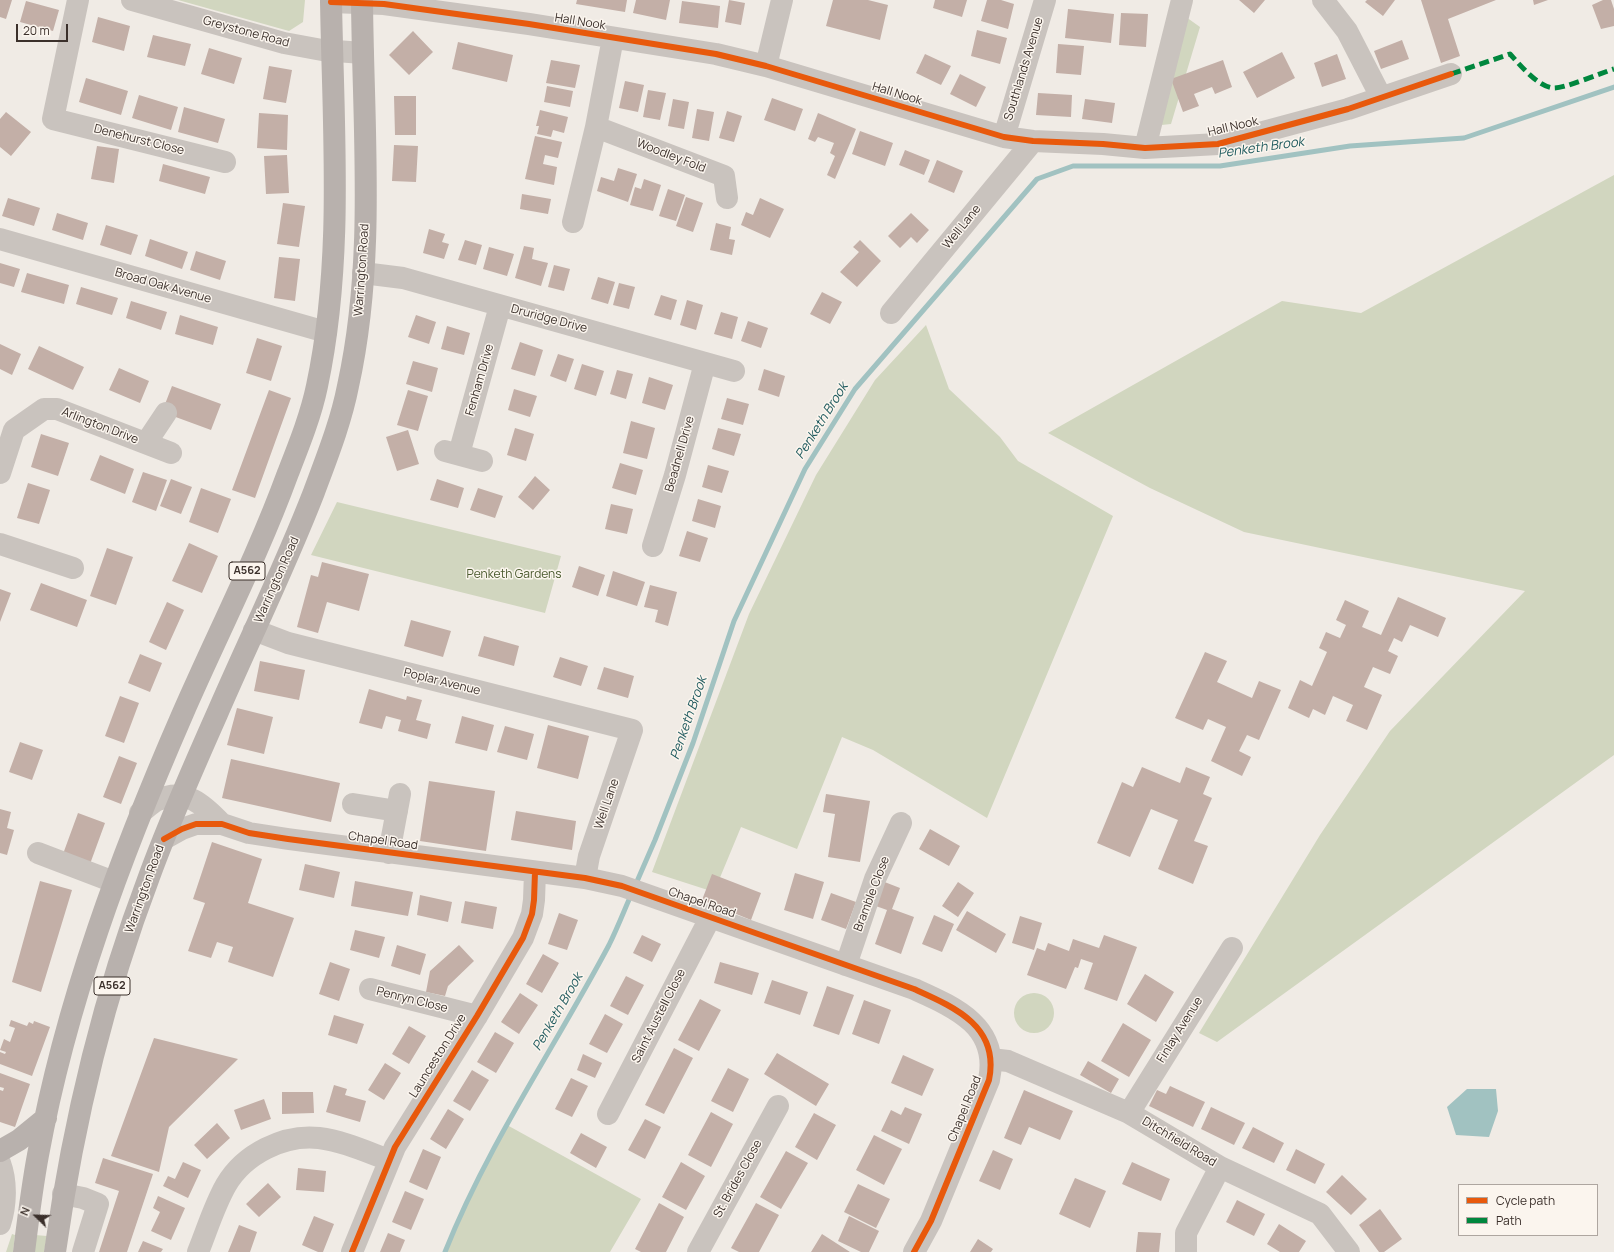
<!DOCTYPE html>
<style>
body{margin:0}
#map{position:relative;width:1614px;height:1252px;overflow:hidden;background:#f0ebe5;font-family:Manrope,sans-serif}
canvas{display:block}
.legend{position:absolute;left:1458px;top:1184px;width:140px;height:52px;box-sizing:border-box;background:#fbf5ee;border:1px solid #aea6a0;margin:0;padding:5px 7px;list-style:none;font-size:12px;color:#3b302b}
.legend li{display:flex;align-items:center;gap:8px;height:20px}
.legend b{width:20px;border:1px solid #aea6a0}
.north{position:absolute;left:16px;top:1196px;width:40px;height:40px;-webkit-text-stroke:3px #fbf5ee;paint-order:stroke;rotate:293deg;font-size:11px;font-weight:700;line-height:16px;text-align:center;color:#3b302b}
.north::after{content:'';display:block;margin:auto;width:14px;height:18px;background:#3b302b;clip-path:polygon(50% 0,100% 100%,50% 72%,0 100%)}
.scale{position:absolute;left:16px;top:24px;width:52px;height:18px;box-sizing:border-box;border:2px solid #3b302b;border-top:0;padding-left:5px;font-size:12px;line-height:14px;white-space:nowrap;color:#3b302b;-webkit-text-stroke:3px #fbf5ee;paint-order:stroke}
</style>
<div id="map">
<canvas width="1614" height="1252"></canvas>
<ul class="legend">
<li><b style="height:5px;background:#e8590c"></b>Cycle path</li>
<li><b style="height:5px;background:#00873e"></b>Path</li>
</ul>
<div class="north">N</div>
<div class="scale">20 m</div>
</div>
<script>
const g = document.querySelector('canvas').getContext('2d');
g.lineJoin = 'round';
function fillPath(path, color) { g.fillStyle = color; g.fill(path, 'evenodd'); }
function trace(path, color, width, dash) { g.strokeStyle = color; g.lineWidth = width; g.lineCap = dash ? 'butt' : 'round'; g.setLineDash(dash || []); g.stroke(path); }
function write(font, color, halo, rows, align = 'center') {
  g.font = font + ' Manrope,sans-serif'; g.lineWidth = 3; g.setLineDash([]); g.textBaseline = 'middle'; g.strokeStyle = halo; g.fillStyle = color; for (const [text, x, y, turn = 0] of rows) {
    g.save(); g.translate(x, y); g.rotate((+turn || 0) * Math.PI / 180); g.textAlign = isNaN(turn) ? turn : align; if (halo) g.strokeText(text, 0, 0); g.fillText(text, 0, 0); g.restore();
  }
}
const green = new Path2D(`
 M178,0H305L303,22L289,31Z
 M1186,17L1200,27L1171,124L1152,126Z
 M1614,175V755L1217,1042L1199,1033L1320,835L1390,731L1525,591L1244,532L1150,488L1048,433L1282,301L1361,313Z
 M926,325L949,389L1000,437L1018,461L1113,516L987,818L873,750L842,737L797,849L741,827L714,892L652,872L749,614L816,475L875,380Z
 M337,502L561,556L545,613L311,555Z
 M1014 1013a20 20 0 1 1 40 0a20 20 0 1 1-40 0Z
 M507,1125L641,1199L610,1252H445L455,1227Z
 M12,1234L15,1235L13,1252H6Z
 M35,1235L47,1236L44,1252H32Z`);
const water = new Path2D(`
 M1467,1089H1496L1498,1111L1489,1137L1456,1135L1447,1107Z`);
const stream = new Path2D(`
 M635,886L655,840L693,743L734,621L805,469L855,389L1037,179L1073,166H1220L1350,146L1464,138L1614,87
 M445,1252C488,1144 555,1047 609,945C617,929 624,911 631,895`);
const building = new Path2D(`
 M0,0H12L6,19L0,17Z
 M577,0H627L625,12L576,4Z
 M636,0H670L666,20L633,13Z
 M729,0L745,3L741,25L725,22Z
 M833,0H868L888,5L880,40L826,26Z
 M935,0H967L962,17L933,8Z
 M987,0H1001L1014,4L1008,29L981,21Z
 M1239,0H1265L1254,13Z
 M1367,0H1395L1383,16L1365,2Z
 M1421,0H1496L1448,19L1460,56L1441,63Z
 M1533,0H1548L1534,5Z
 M1603,0H1611L1614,9V26L1601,29L1592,5Z
 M26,1L59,10L53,31L20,22Z
 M682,1L720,6L718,28L679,23Z
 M1068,9L1114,14L1111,43L1065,38Z
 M1121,13L1148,14L1146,47L1119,45Z
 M98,17L130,26L124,51L92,42Z
 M977,30L1007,38L1000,64L971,56Z
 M413,31L433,52L409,75L389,55Z
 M153,35L191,44L185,66L147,57Z
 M1402,40L1409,59L1381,69L1374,51Z
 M458,42L513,55L507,82L452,69Z
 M1058,44L1084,46L1081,75L1056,73Z
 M209,48L242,58L234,84L201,74Z
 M1282,52L1295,78L1257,98L1243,72Z
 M925,54L951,66L941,85L916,73Z
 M1337,54L1346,79L1322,87L1314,63Z
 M551,60L580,65L575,88L546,83Z
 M1223,60L1232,87L1215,94L1212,87L1194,94L1199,106L1183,112L1171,79Z
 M269,66L292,70L286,103L263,99Z
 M960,74L986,87L976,107L950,94Z
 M86,78L128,91L121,115L79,102Z
 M625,81L644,85L638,112L619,108Z
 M547,86L573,91L570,107L544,102Z
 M648,90L666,93L660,120L643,117Z
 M1038,93L1072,95L1071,117L1036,115Z
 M139,95L178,107L171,130L132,118Z
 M394,96H416V135H395Z
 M772,98L803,109L795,131L764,120Z
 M673,99L689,102L684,129L668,126Z
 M1085,99L1115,103L1112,123L1082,119Z
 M184,107L225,119L218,143L178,132Z
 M697,109L714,112L709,141L692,138Z
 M540,110L568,117L564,133L553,130L551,137L537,134L539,126H536Z
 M727,111L742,116L734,142L719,138Z
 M6,112L31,132L11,156L0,147V119Z
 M259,113L288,115L287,150L257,148Z
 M818,113L856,129L835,179L827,175L835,156L830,153L834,143L818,137L815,142L808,139Z
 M860,131L893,143L885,166L852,154Z
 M535,136L562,142L558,158L545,155L543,164L557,167L554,185L525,179Z
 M394,145L418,146L416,182L392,181Z
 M97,146L119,149L114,183L91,179Z
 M905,150L930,160L924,175L899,165Z
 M287,155L289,193L266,194L264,156Z
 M937,160L963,171L954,193L928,182Z
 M163,164L210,177L205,194L159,181Z
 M618,168L637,174L628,202L597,191L601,177L614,181Z
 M644,179L661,185L653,211L630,205L635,187L641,189Z
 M668,189L685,195L676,221L659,216Z
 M522,194L551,199L548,214L520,209Z
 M686,197L703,203L693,232L676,226Z
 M8,198L40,208L34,226L2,216Z
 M760,198L784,209L770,238L741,225L746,212L753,215Z
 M283,203L305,206L299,247L277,244Z
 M57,213L88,223L83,240L52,230Z
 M911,213L929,230L917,243L911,237L900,248L888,236Z
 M716,223L731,227L729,239L735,240L732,255L710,250Z
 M106,225L138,235L131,255L100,245Z
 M429,229L445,234L442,242L449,244L444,259L423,253Z
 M150,239L188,252L182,269L145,256Z
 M465,240L482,245L476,265L458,260Z
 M860,240L881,261L857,287L840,272L859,252L853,247Z
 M524,246L534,248L532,259L548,263L541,286L515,278Z
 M489,247L514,254L507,276L483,269Z
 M196,251L226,261L220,280L190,270Z
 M279,257L300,259L295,301L274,298Z
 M0,263L20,269L14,287L0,283Z
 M554,265L570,269L564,291L548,287Z
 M27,273L69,285L64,304L21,292Z
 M598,277L615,282L608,304L591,299Z
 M619,283L635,287L629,309L613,305Z
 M81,287L118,298L112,315L76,304Z
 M822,292L842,302L830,324L810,314Z
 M661,295L677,300L671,320L654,315Z
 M687,300L703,305L696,330L680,325Z
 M131,301L167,312L161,330L126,318Z
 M721,312L738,317L732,339L714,334Z
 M180,315L218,327L213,345L175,334Z
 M416,315L436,322L429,344L408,337Z
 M748,321L768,328L761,348L741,341Z
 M447,326L470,333L464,355L441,349Z
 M257,338L282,346L271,381L246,373Z
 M520,342L543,350L535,376L511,369Z
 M0,344L21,354L12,375L0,369Z
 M39,346L84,367L73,390L28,369Z
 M558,354L574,359L566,382L550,376Z
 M413,361L438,368L432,392L406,384Z
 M582,364L604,371L596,396L574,389Z
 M119,368L149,381L140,403L109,390Z
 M764,369L785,376L779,397L758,390Z
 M617,370L633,374L626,399L610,394Z
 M649,377L673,385L665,410L642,403Z
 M172,386L221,404L211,430L162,412Z
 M514,389L537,396L530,417L508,410Z
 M269,390L291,398L255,498L232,490Z
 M408,390L428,396L418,431L397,425Z
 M727,398L749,404L743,425L721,419Z
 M631,421L655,428L647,459L623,453Z
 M515,428L534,434L526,461L507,455Z
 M718,428L741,434L734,456L712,449Z
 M408,430L419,464L397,471L386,437Z
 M41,434L69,443L58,476L31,467Z
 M100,455L134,469L125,494L90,480Z
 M620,463L643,470L636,495L612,488Z
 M708,465L729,471L722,493L702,487Z
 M143,472L167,480L156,511L132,502Z
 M535,476L550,490L533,510L518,497Z
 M171,479L192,487L181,514L160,506Z
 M437,479L464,488L458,508L430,500Z
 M28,483L50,490L39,524L17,518Z
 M201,488L231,499L218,533L189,522Z
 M478,488L503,496L495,518L470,510Z
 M698,499L721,506L715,528L692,521Z
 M611,504L633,509L627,534L605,529Z
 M687,531L708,538L700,562L679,556Z
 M189,543L218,556L202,593L172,581Z
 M107,548L133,557L116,605L90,596Z
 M322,562L369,574L359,611L327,602L318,633L297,627L311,575L318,577Z
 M579,566L605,575L598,596L572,587Z
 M613,571L645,582L637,606L606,596Z
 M41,583L87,600L77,627L30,610Z
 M650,585L677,592L668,626L655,622L658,610L644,607Z
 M0,589L11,593L0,622Z
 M1398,597L1446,618L1438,637L1410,625L1402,642L1394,638L1388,651L1398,656L1390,674L1373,667L1364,687L1382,695L1367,730L1346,721L1353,705L1333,696L1325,715L1313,709L1309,718L1288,708L1300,680L1312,686L1327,652L1319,648L1326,632L1340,638L1346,625L1336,620L1345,600L1369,611L1362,627L1381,635Z
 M167,602L184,610L166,650L149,642Z
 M411,620L451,631L443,657L404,646Z
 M484,636L519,646L514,666L478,656Z
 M1205,652L1227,661L1217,682L1252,698L1259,681L1281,690L1259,740L1247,735L1239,751L1251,757L1242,776L1211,761L1226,727L1208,719L1203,730L1175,718Z
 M140,654L162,663L150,692L128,683Z
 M560,657L588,666L581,686L553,677Z
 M260,661L305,670L299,700L254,691Z
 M604,667L634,676L628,698L597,689Z
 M369,689L406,700L407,696L422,700L416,720L431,724L427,739L398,731L401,720L386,716L382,729L359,723Z
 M120,696L139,703L124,743L105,736Z
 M237,708L273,717L264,754L227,745Z
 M462,716L494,725L487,751L455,743Z
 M548,725L589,736L578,779L537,768Z
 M505,726L534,734L527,760L497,752Z
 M20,742L43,750L32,780L9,772Z
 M119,756L137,763L121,804L103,797Z
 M231,759L340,783L331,822L222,798Z
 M1142,767L1180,783L1186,767L1210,777L1203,794L1212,798L1194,841L1208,846L1193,884L1158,869L1178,820L1151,809L1130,857L1097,843L1122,782L1133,787Z
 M429,781L495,791L486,851L420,841Z
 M826,794L870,801L860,862L828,857L835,814L823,812Z
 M0,809L11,812L7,828L14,830L7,855L0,853Z
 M516,811L576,821L572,850L511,840Z
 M78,813L105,823L90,864L63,854Z
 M930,829L960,846L949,866L919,849Z
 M212,842L262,859L248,903L294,918L273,977L228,962L233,947L217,942L211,958L188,951L205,903L193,899Z
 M305,864L340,872L334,898L299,890Z
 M795,873L824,882L813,919L784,910Z
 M712,874L761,893L751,920L702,900Z
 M40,881L72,890L41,992L12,982Z
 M355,881L413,892L408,916L351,906Z
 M882,881L900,888L892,909L914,917L901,954L875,944L887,910L873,905Z
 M958,882L974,893L958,917L942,906Z
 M831,893L856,902L846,929L821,920Z
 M420,895L452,902L448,922L417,915Z
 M465,901L497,907L493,929L461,923Z
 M967,911L1006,934L996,953L956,930Z
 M559,913L578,920L567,950L548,944Z
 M934,915L954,924L942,952L922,944Z
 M1020,916L1042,923L1034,950L1012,943Z
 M355,930L385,937L379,958L350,950Z
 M642,935L661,944L652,962L633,953Z
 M1104,935L1137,947L1117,1001L1084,989L1093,963L1081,959L1078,968L1075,967L1066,989L1027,975L1037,948L1045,951L1048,943L1069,951L1073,939L1099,948Z
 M397,945L426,954L420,975L391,966Z
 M459,945L474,961L448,986L445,996L426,992L430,971Z
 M543,954L559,963L542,993L526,984Z
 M330,962L350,969L339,1001L319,994Z
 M720,962L759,973L752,995L714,983Z
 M1145,974L1174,992L1156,1022L1127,1004Z
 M626,976L644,985L628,1015L610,1006Z
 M772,980L808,992L800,1015L764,1003Z
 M827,986L854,995L839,1035L813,1026Z
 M520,993L538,1005L519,1034L501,1022Z
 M700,999L721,1010L699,1051L678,1040Z
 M864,1000L891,1010L879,1044L852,1034Z
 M605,1014L623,1024L607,1053L589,1044Z
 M334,1015L364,1024L357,1044L328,1035Z
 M11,1020L27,1026L29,1022L33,1024L34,1021L50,1027L32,1076L0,1064V1052L5,1054L6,1052L0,1050L4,1039L10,1042L15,1028L9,1026Z
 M1123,1023L1151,1040L1129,1077L1101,1061Z
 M409,1026L426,1036L409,1064L392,1054Z
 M495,1032L514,1043L496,1073L477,1062Z
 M154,1038L238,1059L169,1127L159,1172L111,1156Z
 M674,1048L693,1058L664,1114L645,1105Z
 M777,1053L829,1084L816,1106L764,1074Z
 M583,1054L602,1063L595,1078L577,1070Z
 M903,1055L934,1069L922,1096L891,1083Z
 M1088,1061L1119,1079L1111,1093L1080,1075Z
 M385,1063L401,1073L384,1100L368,1090Z
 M728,1068L749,1079L733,1112L711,1101Z
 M472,1070L489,1080L470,1111L453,1101Z
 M0,1073L30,1084L15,1127L0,1122V1090L3,1091L4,1088L0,1087Z
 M571,1078L588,1086L572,1117L555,1109Z
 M334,1085L347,1089L345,1095L366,1101L360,1122L326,1112Z
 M1170,1086L1205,1102L1193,1127L1149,1106L1157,1090L1166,1094Z
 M1024,1090L1073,1111L1060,1140L1029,1127L1021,1145L1004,1138Z
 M282,1092H313L314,1113L282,1114Z
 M264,1099L271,1119L241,1130L234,1110Z
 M905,1107L922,1114L909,1144L881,1131L891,1110L901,1115Z
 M1211,1107L1245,1123L1234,1145L1201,1129Z
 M448,1109L464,1119L446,1149L430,1139Z
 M711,1112L733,1124L711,1167L688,1155Z
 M814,1113L836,1125L817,1160L795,1147Z
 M645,1119L661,1127L645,1159L628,1150Z
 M217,1123L230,1138L207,1159L194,1145Z
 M1253,1127L1284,1143L1274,1163L1242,1148Z
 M581,1133L607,1147L596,1168L570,1153Z
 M874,1135L902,1149L884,1185L856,1170Z
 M423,1149L441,1157L427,1190L409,1182Z
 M1296,1149L1325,1164L1315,1184L1286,1170Z
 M993,1150L1013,1159L1000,1190L979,1181Z
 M786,1151L808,1163L781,1209L760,1197Z
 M103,1158L153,1174L127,1252H99L119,1191L95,1183Z
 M183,1162L201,1170L188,1198L163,1186L168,1176L175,1179Z
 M681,1162L705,1176L686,1210L662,1197Z
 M1132,1162L1170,1179L1161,1201L1122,1184Z
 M298,1168L326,1171L324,1192L296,1190Z
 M1342,1175L1367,1199L1351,1215L1326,1192Z
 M1075,1178L1106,1191L1090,1228L1059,1214Z
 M268,1183L281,1197L259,1217L246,1204Z
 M858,1184L890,1199L876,1228L844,1212Z
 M405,1191L424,1199L411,1230L392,1222Z
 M158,1196L185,1208L171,1240L151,1231L160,1212L153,1208Z
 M1237,1200L1265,1214L1254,1236L1226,1222Z
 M659,1203L684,1217L666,1252H641L635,1249Z
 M756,1203L779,1215L759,1252H739L731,1248Z
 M1380,1209L1402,1239L1384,1252H1379L1359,1225Z
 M314,1216L334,1224L323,1252H318L302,1245Z
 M849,1216L879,1231L869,1252H861L838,1241Z
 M1279,1224L1306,1241L1299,1252H1280L1267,1244Z
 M239,1225L257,1232L250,1252H228Z
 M1138,1232L1161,1233L1159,1252H1136Z
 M388,1233L405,1240L400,1252H380Z
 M822,1234L850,1252H811Z
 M978,1239L993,1249L991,1252H970Z
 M143,1241L163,1249L161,1252H138Z`);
const minor = new Path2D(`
 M78,0L53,119L225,162
 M132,0L284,43L322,50L363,53
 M1323,0L1347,31L1381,97
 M331,2L384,4L529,24L716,54L766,66L1004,137L1033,141L1103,144L1145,148L1218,144L1348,109L1451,74
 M766,66L782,0
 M596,127L724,176L727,198
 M1004,137L1045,0
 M1145,148L1182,0
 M573,222L596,127L613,38
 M0,239L326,332
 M363,273L403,278L734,371
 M891,313L1033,141
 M146,443L166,413
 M445,451L482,461
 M459,454L500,306
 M0,473L14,430L44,409H57L171,453
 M0,544L73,568
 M653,546L675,475L705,363
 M254,630L288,643L632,730L589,856L585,878
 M353,804L397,811
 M140,813C146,809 151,803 158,800C185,787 204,805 222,824
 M164,839L182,829L196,824H222L249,833L288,839L585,878L622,886L914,989C954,1007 1000,1026 989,1080L931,1221L914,1252
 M38,853L114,882
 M389,853L400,794
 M846,965L875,879L901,823
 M370,989L477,1016
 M991,1059L1008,1061L1129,1113L1220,1167L1320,1214L1349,1252
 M1129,1113L1232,948
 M608,1114L710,918
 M0,1163C7,1182 6,1205 0,1224
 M63,1194L83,1198L98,1204L83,1252
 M198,1252C207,1230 214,1206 226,1185C244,1154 284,1134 319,1138C343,1141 367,1152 389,1160
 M352,1252L395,1147L477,1016L523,938L532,914L534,900L535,872
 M698,1252L778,1106
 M1186,1252V1233L1220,1167`);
const major = new Path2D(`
 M0,1151L19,1140L46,1118
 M24,1252C28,1220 32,1187 38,1155C66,1002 121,855 183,713C218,633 258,555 288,473C299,445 311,415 317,386C344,259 333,128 331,0
 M55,1252C73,1124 103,998 149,877C169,822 193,768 217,714C249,640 285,567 314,492C327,457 341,422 348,386C376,259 363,128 362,0`);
const quiet = new Path2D(`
 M1451,74L1510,54C1520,65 1538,87 1554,88C1566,88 1601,73 1614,69`);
const cycleway = new Path2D(`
 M331,2L384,4L529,24L716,54L766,66L1004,137L1033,141L1103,144L1145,148L1218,144L1348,109L1451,74
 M164,839L182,829L196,824H222L249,833L288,839L585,878L622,886L914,989C954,1007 1000,1026 989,1080L931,1221L914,1252
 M352,1252L395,1147L477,1016L523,938L532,914L534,900L535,872`);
const shields = [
 [247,571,36],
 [112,986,36]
];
const shieldNames = [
 ["A562",247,571],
 ["A562",112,986]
];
const streetNames = [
 ["Hall Nook",580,22,9],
 ["Greystone Road",246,32,15],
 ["Southlands Avenue",1024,69,-73],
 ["Hall Nook",897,94,17],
 ["Hall Nook",1233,127,-13],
 ["Denehurst Close",139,140,14],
 ["Woodley Fold",671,156,21],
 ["Well Lane",962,227,-51],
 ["Warrington Road",362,270,-86],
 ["Broad Oak Avenue",163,286,16],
 ["Druridge Drive",549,319,15],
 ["Fenham Drive",480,380,-74],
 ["Arlington Drive",100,426,21],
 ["Beadnell Drive",680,454,-74],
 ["Warrington Road",277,580,-66],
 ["Poplar Avenue",442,682,14],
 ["Well Lane",607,804,-71],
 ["Chapel Road",383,841,8],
 ["Warrington Road",145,889,-70],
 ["Bramble Close",872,894,-69],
 ["Chapel Road",702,903,19],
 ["Penryn Close",412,1000,14],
 ["Saint Austell Close",659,1016,-63],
 ["Finlay Avenue",1180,1030,-58],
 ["Launceston Drive",438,1056,-58],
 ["Chapel Road",965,1109,-68],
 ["Ditchfield Road",1179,1142,31],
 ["St. Brides Close",738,1179,-61]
];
const parkNames = [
 ["Penketh Gardens",514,575]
];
const waterNames = [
 ["Penketh Brook",1261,148,-8],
 ["Penketh Brook",822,421,-58],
 ["Penketh Brook",689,718,-71],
 ["Penketh Brook",558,1012,-60]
];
fillPath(green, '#d1d6bf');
fillPath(water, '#a1c2c1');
trace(stream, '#a1c2c1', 5);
fillPath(building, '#c3afa7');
trace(minor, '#c9c3be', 22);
trace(major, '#b8b1ad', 22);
trace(quiet, '#00873e', 5, [10, 5]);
trace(cycleway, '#e8590c', 6);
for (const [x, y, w] of shields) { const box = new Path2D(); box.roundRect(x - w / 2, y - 9, w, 18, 3); g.fillStyle = '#fbf5ee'; g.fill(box); trace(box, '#3b302b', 1); }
write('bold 11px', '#3b302b', null, shieldNames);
write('12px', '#3b302b', '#fbf5ee', streetNames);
write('12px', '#4a5a2e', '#fbf5ee', parkNames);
write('italic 13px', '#1f5a5e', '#fbf5ee', waterNames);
</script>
